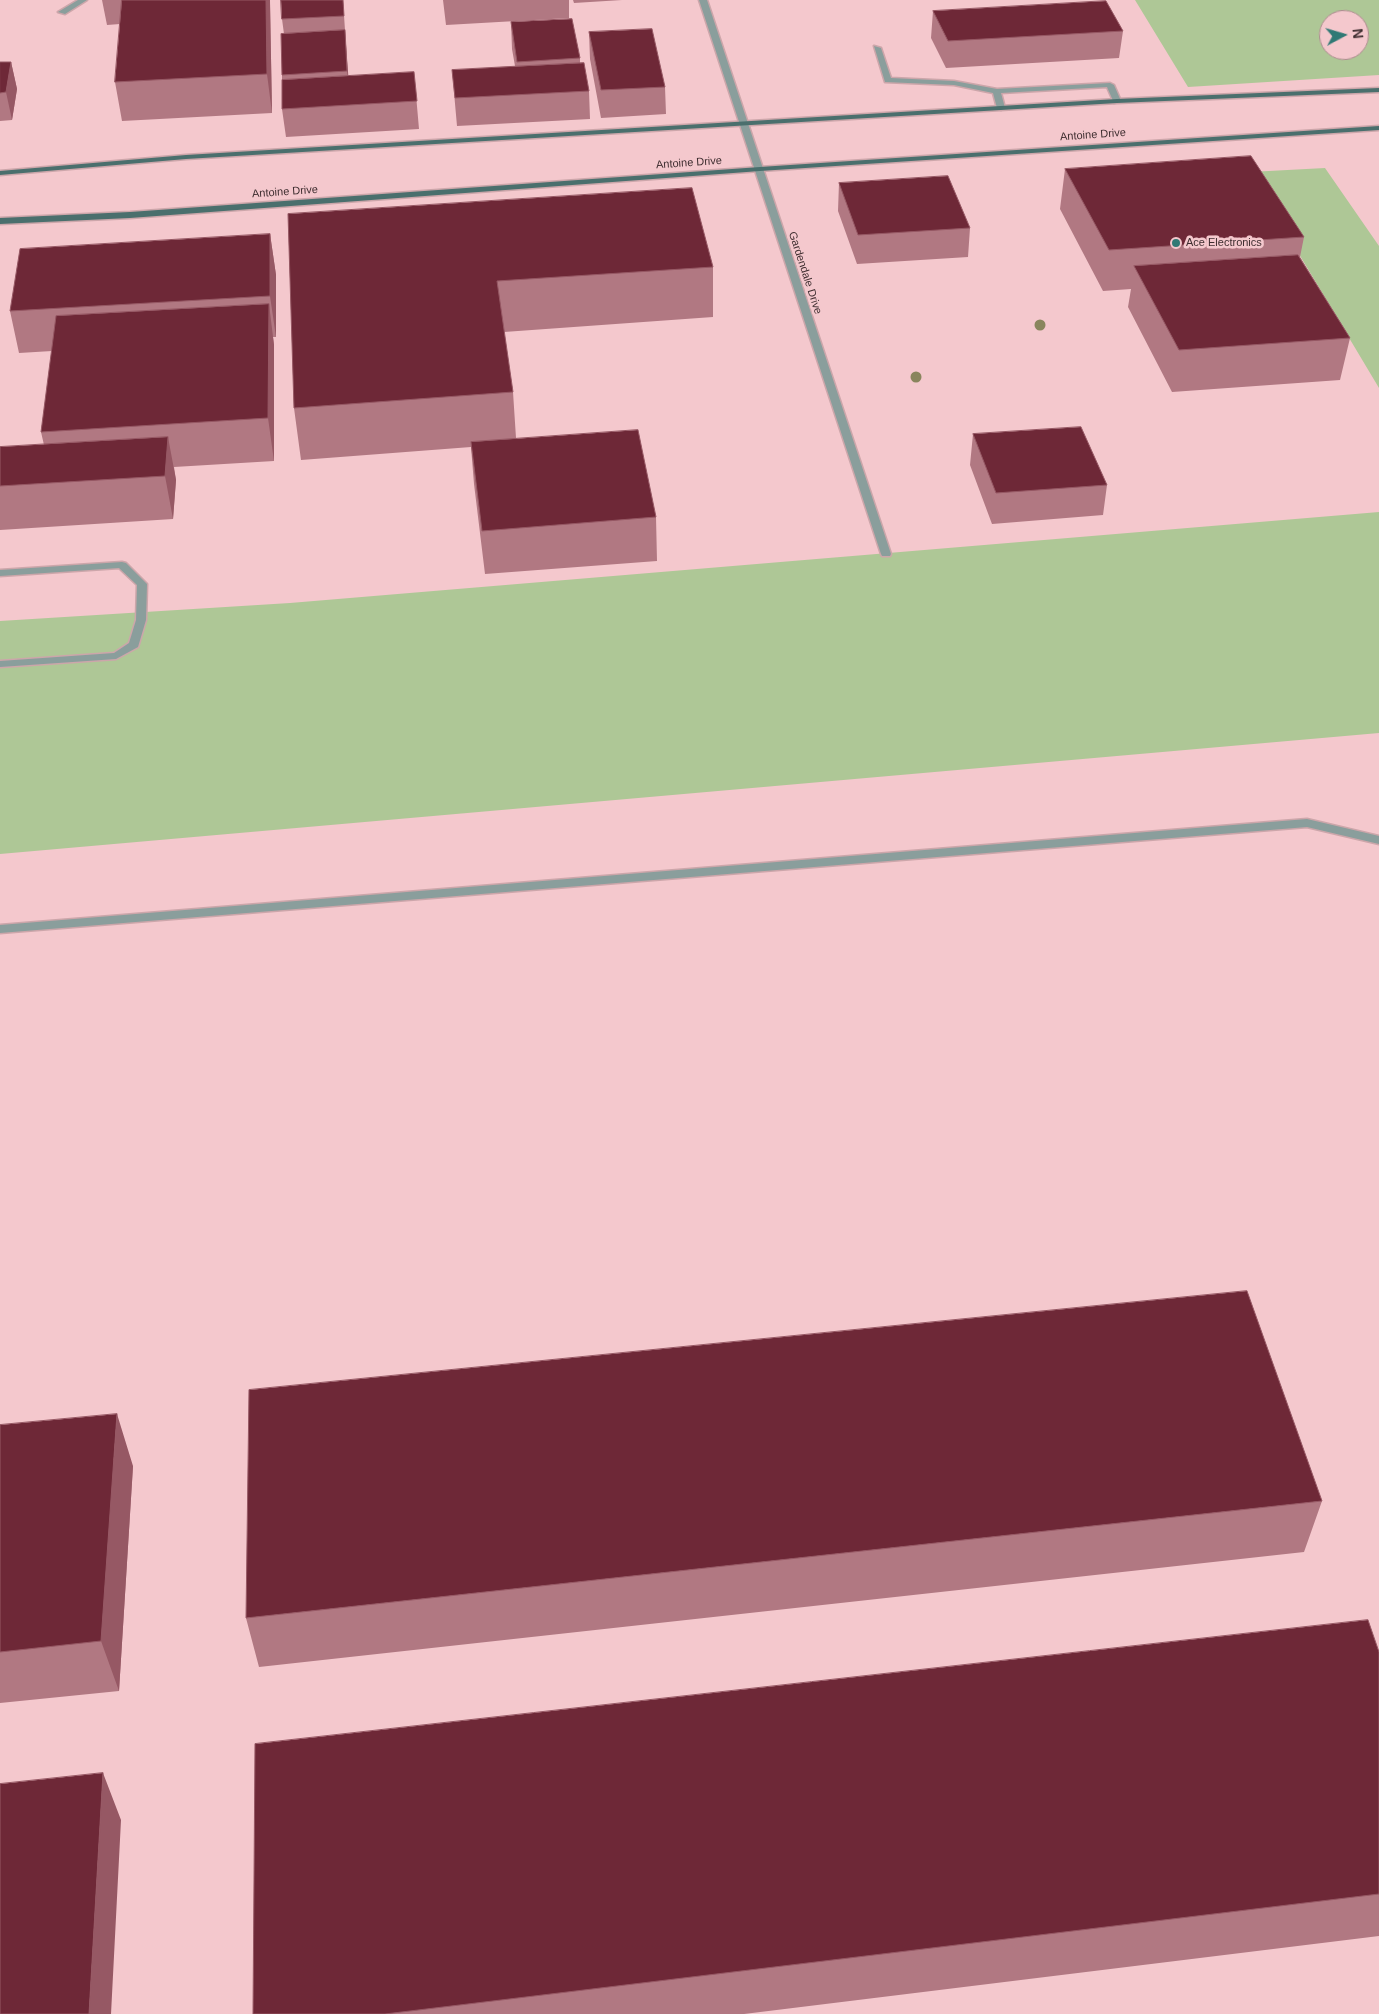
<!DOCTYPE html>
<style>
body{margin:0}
#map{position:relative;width:1379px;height:2014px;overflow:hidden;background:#f4c8cd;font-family:Helvetica,sans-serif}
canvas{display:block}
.north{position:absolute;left:1319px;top:10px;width:50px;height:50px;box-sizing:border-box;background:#f4c8cd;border:1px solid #ac8a8e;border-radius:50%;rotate:84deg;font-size:14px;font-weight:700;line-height:20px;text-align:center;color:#3f2e30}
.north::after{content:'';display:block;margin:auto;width:18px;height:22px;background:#307975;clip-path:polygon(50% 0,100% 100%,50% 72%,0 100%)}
</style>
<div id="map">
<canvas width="1379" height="2014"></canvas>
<div class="north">N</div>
</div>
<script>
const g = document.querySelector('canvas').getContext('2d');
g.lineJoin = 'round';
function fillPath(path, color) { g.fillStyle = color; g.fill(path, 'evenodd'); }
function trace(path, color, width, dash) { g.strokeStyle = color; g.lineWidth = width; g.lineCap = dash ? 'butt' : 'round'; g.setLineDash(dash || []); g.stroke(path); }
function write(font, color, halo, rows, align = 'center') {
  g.font = font + ' Helvetica,sans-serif'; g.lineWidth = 5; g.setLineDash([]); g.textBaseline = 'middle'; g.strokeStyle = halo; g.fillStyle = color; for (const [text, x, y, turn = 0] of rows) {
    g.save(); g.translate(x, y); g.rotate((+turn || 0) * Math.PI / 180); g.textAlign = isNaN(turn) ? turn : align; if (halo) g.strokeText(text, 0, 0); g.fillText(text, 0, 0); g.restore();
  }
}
const green = new Path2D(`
 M1135,0H1379V75L1188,87ZM1329,20H1359V50H1329Z
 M1325,168L1379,246V388L1250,172Z
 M1379,512V733L0,854V621L290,603Z`);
const minor = new Path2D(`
 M78,0H87L65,14L58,12Z
 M699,0H707L891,554L890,556H882L881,554Z
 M874,46L881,48L891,78L954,81L997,89L1110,83L1114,85L1121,101L1114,103L1107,87L1001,93L1005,108L1001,110L997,108L993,93L954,85L885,82Z
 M122,562L126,563L147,584L146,620L138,647L116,659L0,667V661L114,653L129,643L136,620L137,585L119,568L0,576V570Z
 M1307,819L1379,836V844L1307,827L0,933V925Z`);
const major = new Path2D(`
 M1379,88V92L1117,103L186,159L0,175V171L186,155L1117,99Z
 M1379,126V130L760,171L130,218L0,224V218L130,212L760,167Z`);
const trees = [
 [1040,325],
 [916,377]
];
const wall = new Path2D(`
 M102,0H270L272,113L122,121L115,82L120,24L107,25Z
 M343,0L348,76L414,72L419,129L286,137L282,109V75L284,34L282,19Z
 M443,0H569V18L446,25Z
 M573,0H622L574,3Z
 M933,11L1123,31L1119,58L946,68L931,38Z
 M511,22L580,58V63L589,91L590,119L457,126L452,70L515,66L512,49Z
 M589,32L665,87L666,114L601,118L590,59Z
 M0,62H11L17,89L12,120L0,121Z
 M1065,169L1304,237L1300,257L1350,338L1340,380L1172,392L1128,307L1131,289L1103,291L1060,209Z
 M839,183L970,228L968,257L857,264L838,211Z
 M288,214L713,267V317L504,332L513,392L516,438L656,517L657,561L485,574L474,484L471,447L301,460L294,408Z
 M270,234L276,275V337H273L274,345V461L174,467L176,480L173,519L0,530V447L44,445L41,432L52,351L19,353L10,311Z
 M973,434L1107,485L1103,515L992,524L970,465Z
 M0,1425L133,1466L119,1691L0,1703Z
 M1322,1501L1304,1552L259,1667L246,1618Z
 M1379,1652V1936L744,2014H253Z`);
const shadedWall = new Path2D(`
 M266,0H270V4L272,113L267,74Z
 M345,30L347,58L350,99L347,71Z
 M11,62L17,89L12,120L6,92Z
 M270,234L276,275V337L270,296Z
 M269,304L274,345V461L268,418Z
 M168,437L176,480L173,519L165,476Z
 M117,1414L133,1466L119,1691L101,1641Z
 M103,1773L121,1820L111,2014H89Z`);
const building = new Path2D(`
 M122,0H266L267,74L115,82Z
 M281,0H343L344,16L282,19Z
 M1106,1L1123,31L948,41L933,11Z
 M572,19L580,58L517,62L511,22Z
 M652,29L665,87L601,90L589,32Z
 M345,30L347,71L282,75L281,34Z
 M0,62H11L6,92L0,93Z
 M584,63L589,91L455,98L452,70Z
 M414,72L417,101L282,109V80Z
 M1251,156L1304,237L1109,250L1065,169Z
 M948,176L970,228L858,235L839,183Z
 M692,188L713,267L497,281L513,392L294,408L288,214Z
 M270,234V296L10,311L20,249Z
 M1298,255L1350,338L1179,350L1134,266Z
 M269,304L268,418L41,432L56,316Z
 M1081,427L1107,485L996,493L973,434Z
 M638,430L656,517L482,531L471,442Z
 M168,437L165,476L0,486V447Z
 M1247,1291L1322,1501L246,1618L249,1390Z
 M117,1414L101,1641L0,1652V1425Z
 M1368,1620L1379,1652V1894L385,2014H253L255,1744Z
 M103,1773L89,2014H0V1784Z`);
const markers = [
 [1176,243,5,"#307975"]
];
const farStreetnames = [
 ["Antoine Drive",1093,135,-4],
 ["Antoine Drive",689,163,-4],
 ["Antoine Drive",285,192,-4],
 ["Gardendale Drive",805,273,72]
];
const farPoinames = [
 ["Ace Electronics",1186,243]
];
fillPath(green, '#aec796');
trace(minor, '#cca6aa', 3);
trace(major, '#cca6aa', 3);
fillPath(minor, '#8a9e9c');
fillPath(major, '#4a6f6d');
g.fillStyle = '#89855d';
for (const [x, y] of trees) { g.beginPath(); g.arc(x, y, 5.5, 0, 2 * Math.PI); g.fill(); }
fillPath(wall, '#b17882');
fillPath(shadedWall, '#965864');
fillPath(building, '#6e2837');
trace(building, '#965864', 1);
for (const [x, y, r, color] of markers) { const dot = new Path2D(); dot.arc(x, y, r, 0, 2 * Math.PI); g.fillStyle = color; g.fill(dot); trace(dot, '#f4c8cd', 2); }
write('11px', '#3f2e30', '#f4c8cd', farStreetnames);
write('11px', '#3f2e30', '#f4c8cd', farPoinames, 'left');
</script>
